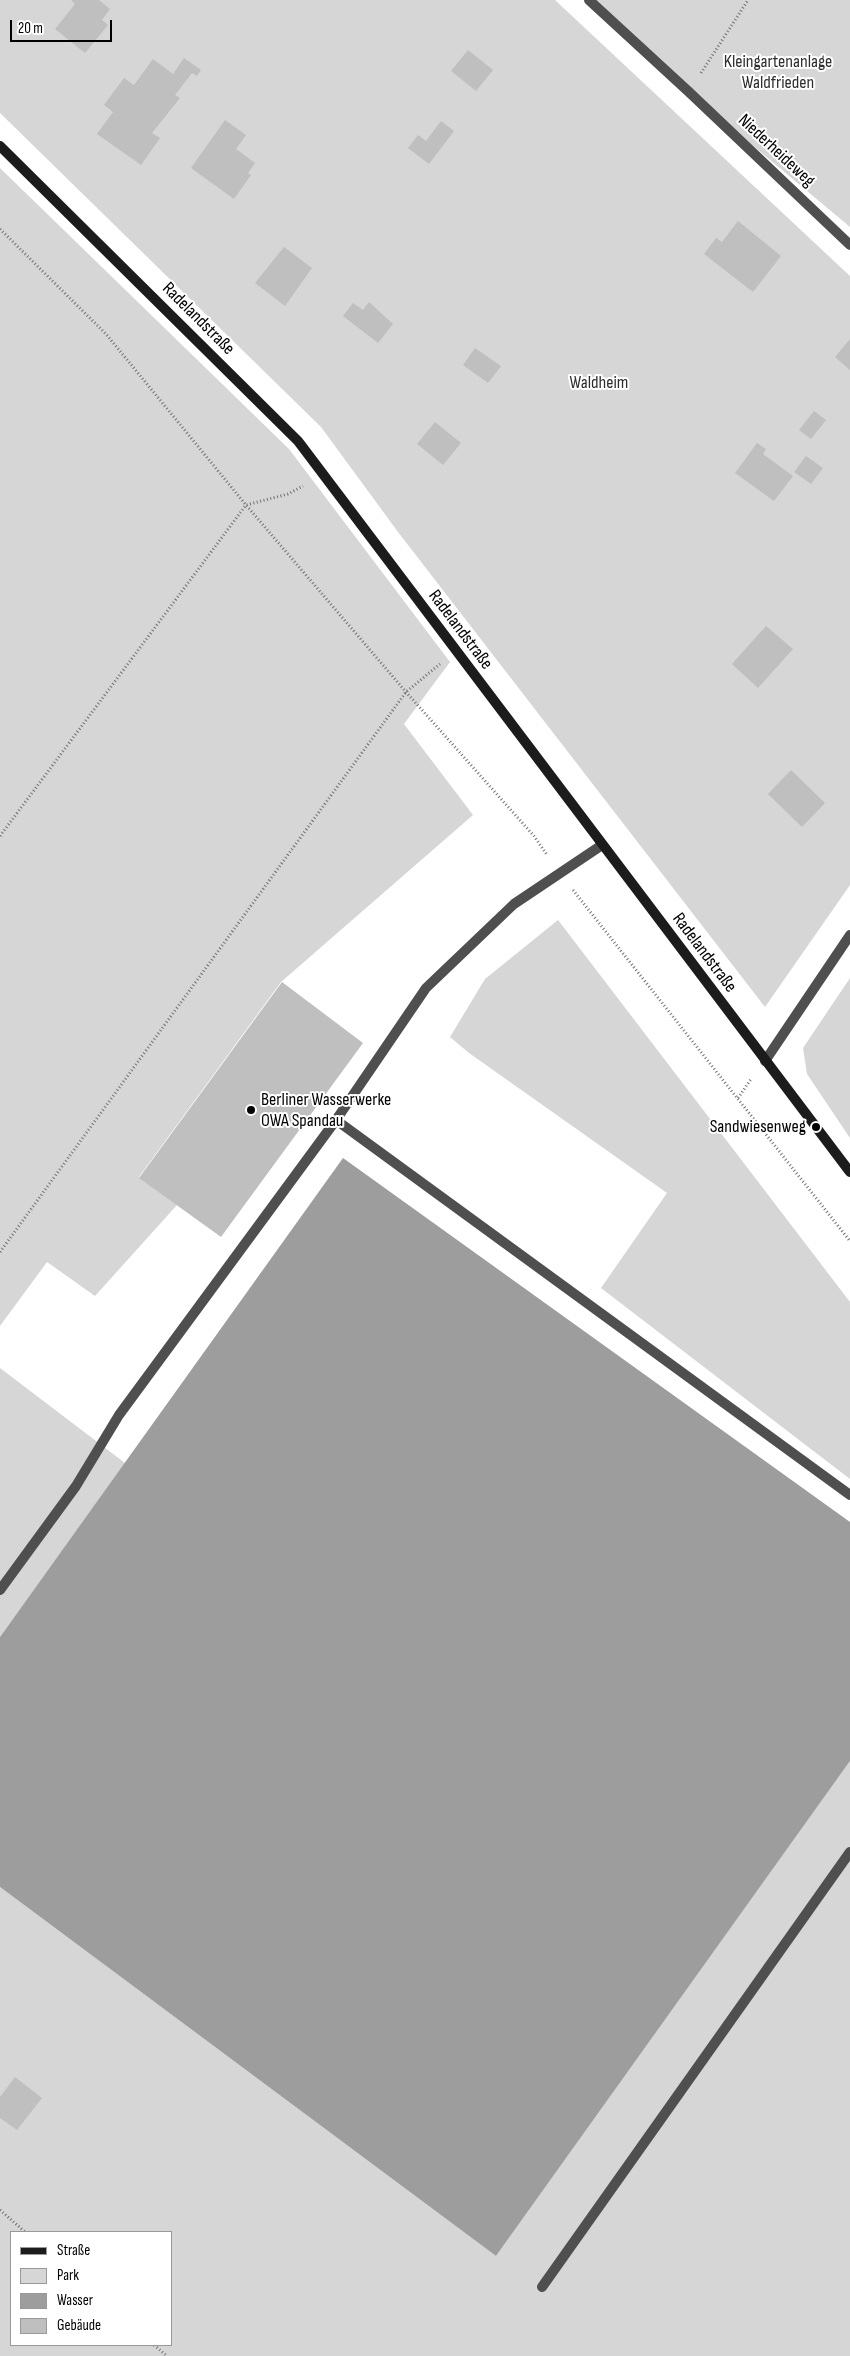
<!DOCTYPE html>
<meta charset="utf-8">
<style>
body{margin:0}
#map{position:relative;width:850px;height:2356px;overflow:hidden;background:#fff;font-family:"Sofia Sans Condensed",sans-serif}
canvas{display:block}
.legend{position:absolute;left:10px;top:2231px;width:162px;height:115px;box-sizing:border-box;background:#fff;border:1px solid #999;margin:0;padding:6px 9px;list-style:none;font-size:15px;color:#000}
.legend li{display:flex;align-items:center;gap:10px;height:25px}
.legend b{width:25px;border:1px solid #999}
.scale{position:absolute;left:10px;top:20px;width:102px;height:22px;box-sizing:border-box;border:2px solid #000;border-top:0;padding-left:6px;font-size:15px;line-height:18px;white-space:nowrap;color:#000;-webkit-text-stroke:4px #fff;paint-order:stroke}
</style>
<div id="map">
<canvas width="850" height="2356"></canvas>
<ul class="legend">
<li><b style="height:6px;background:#1c1c1c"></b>Straße</li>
<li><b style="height:14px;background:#d6d6d6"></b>Park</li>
<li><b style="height:14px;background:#9d9d9d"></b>Wasser</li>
<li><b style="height:14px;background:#bfbfbf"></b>Gebäude</li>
</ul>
<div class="scale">20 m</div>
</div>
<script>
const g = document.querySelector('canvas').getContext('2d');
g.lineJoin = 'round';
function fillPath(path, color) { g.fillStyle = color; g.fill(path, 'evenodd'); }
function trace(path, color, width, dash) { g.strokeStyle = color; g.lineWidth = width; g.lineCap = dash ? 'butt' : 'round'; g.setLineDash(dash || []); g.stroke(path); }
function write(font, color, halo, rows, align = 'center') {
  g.font = font + ' "Sofia Sans Condensed",sans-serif'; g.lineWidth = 4; g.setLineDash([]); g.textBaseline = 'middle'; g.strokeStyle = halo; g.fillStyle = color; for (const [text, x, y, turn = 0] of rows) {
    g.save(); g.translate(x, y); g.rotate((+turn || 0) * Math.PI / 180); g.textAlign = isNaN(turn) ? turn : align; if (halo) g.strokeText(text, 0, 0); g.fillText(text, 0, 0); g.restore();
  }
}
const green = new Path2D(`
 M0,0H555L850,276V885L765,1007L398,532L321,427L0,113Z
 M589,0H850V227L689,92Z
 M0,168L289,449L450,662L404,724L473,815L281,982L139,1177L177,1205L95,1296L47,1262L0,1326Z
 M558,920L850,1302V1479L601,1288L667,1193L469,1053L450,1037L485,979Z
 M850,978V1138L807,1074L803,1048Z
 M0,1368L125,1463L0,1637Z
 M850,1761V2356H0V1887L496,2256ZM11,2232H171V2345H11Z`);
const water = new Path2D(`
 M343,1158L850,1522V1761L496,2256L0,1887V1637Z`);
const building = new Path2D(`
 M71,0H99L110,9L102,20L108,25L85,53L55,29L75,4Z
 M468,50L493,70L476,91L451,71Z
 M184,58L201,70L197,76L192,73L175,95L180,98L152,133L160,138L141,165L97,134L113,112L104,105L124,78L134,85L153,59L173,74Z
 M225,120L246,135L236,149L255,163L248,173L251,175L234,199L191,168Z
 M441,121L454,131L429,164L408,148L418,135L426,141Z
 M738,221L781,256L753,292L704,254L716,238L722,242Z
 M284,247L312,268L285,306L255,283Z
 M369,302L393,324L378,343L343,316L353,303L363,310Z
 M850,339V370L835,357Z
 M475,348L501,366L488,383L463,365Z
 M814,411L826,420L811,439L799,430Z
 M435,422L461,443L443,465L417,444Z
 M757,443L766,449L763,454L793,476L774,501L735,473Z
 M806,456L823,468L811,484L794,472Z
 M766,626L793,649L758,688L732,664Z
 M791,770L825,803L802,827L768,794Z
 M282,982L363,1043L221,1237L139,1178Z
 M15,2077L42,2098L17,2130L0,2118V2097Z`);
const path = new Path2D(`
 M701,73L748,0
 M0,229L106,334L246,505L406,692L534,836L547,855
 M0,836L246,505L288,494L303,486
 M573,890L850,1241
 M738,1098L751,1079
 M0,1252L406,692L440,664
 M0,2210L25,2232
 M154,2345L167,2356`);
const lane = new Path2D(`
 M336,1120L850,1495
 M0,1590L76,1486L119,1415L336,1120L426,988L514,904L602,845
 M542,2287L850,1852`);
const street = new Path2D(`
 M589,0L689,92L850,245
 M765,1061L850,935`);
const secondary = new Path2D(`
 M0,146L298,441L850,1172`);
const markers = [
 [251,1110,5,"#000"],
 [816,1127,5,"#000"]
];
const parkNames = [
 ["Kleingartenanlage",778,62],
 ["Waldfrieden",778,83],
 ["Waldheim",599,383]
];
const streetNames = [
 ["Niederheideweg",776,151,43],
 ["Radelandstraße",198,319,45],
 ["Radelandstraße",460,630,53],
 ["Radelandstraße",704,953,53]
];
const poiNames = [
 ["Berliner Wasserwerke",261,1100],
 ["OWA Spandau",261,1121],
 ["Sandwiesenweg",806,1127,"right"]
];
fillPath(green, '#d6d6d6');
fillPath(water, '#9d9d9d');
fillPath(building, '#bfbfbf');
trace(path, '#717171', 3, [1, 2.5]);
trace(lane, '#4f4f4f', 10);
trace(street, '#4f4f4f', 10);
trace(secondary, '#1c1c1c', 10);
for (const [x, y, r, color] of markers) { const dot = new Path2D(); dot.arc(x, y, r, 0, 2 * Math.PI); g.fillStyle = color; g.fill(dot); trace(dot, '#fff', 2); }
write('18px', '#2d2d2d', '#fff', parkNames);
write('18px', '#000', '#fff', streetNames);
write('18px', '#000', '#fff', poiNames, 'left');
</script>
